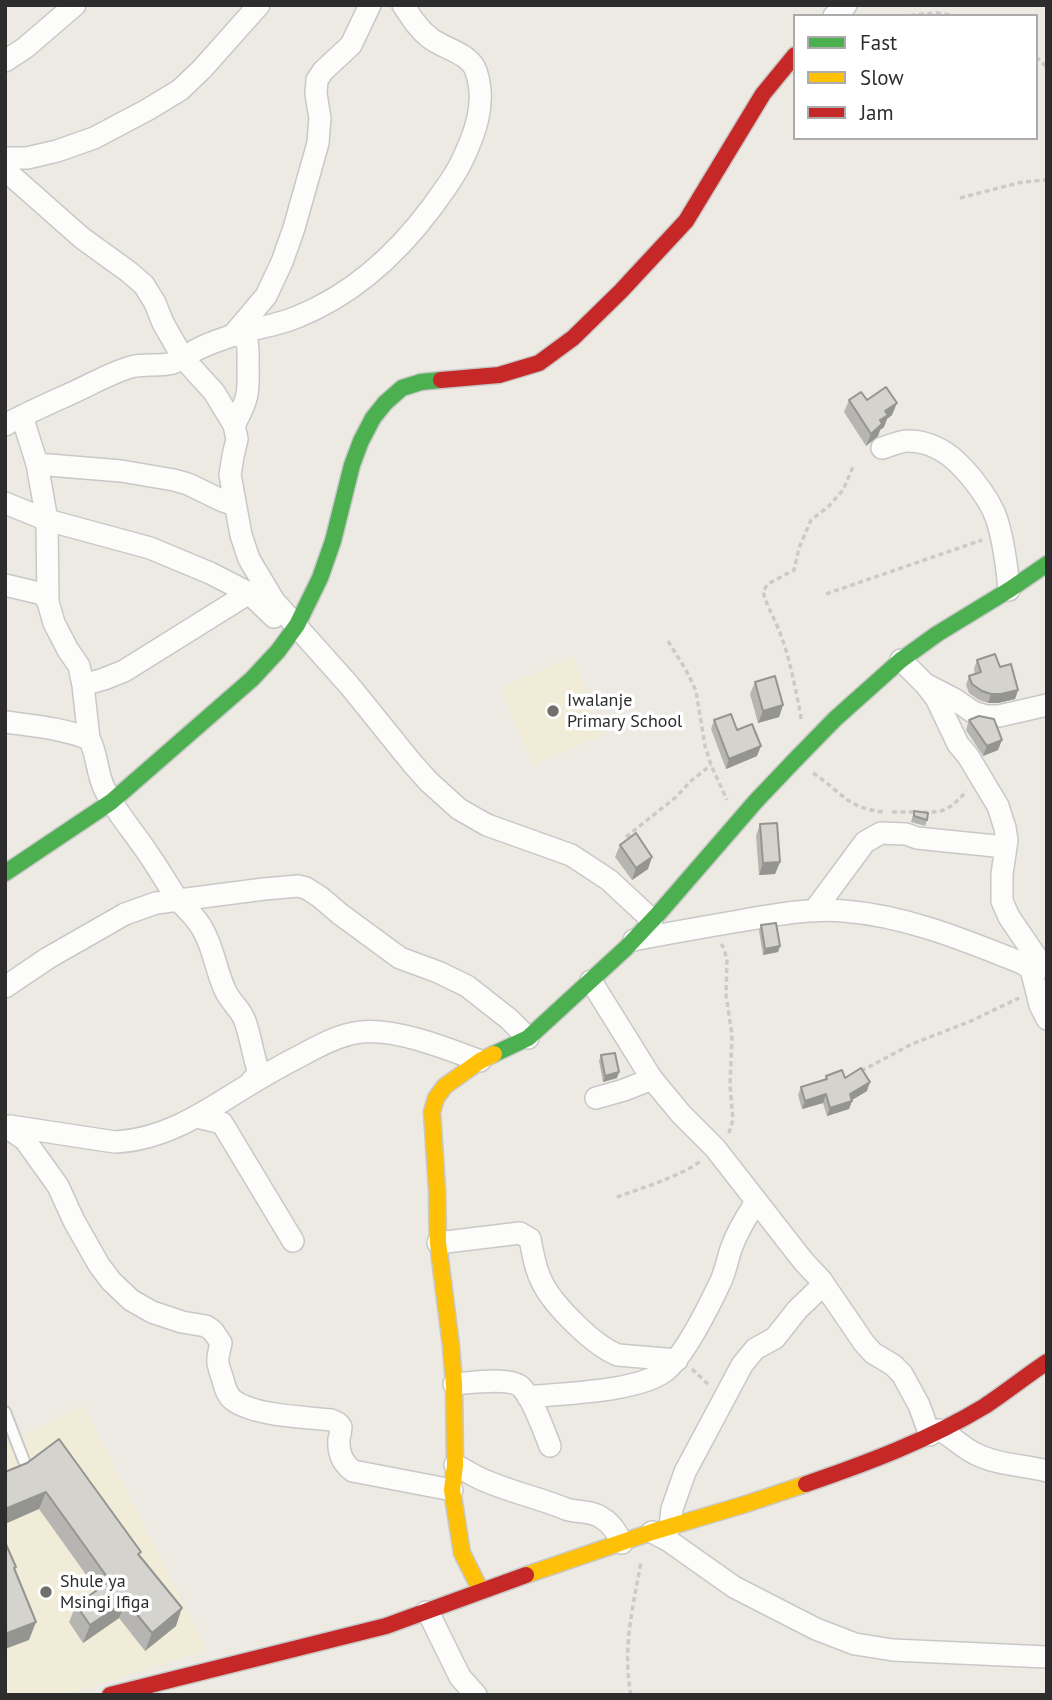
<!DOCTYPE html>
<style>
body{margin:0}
#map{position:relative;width:1052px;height:1700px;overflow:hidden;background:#eceae3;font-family:"PT Sans",sans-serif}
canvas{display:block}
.frame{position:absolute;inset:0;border:7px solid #2d2d2d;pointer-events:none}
.legend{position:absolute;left:793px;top:14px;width:245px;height:126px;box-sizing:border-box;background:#fff;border:2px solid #ababab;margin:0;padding:9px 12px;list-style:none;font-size:21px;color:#2d2d2d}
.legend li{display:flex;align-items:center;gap:14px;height:35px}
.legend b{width:35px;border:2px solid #ababab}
</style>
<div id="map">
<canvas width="1052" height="1700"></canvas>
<div class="frame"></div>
<ul class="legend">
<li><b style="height:9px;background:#4caf50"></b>Fast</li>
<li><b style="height:9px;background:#ffc107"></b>Slow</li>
<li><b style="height:9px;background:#c62828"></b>Jam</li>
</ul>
</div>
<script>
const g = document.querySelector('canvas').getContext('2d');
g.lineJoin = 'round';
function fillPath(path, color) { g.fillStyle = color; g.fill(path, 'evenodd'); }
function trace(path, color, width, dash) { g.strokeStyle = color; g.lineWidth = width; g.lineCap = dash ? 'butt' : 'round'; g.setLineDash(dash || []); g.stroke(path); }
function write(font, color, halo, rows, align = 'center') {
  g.font = font + ' "PT Sans",sans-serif'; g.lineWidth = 7; g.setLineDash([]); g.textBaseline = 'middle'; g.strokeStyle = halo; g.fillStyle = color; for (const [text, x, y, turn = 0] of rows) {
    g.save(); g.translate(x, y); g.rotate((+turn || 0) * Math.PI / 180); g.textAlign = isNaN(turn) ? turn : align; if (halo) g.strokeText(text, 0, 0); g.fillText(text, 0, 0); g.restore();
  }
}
const education = new Path2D(`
 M573,657L605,734L533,765L500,688Z
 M83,1405L207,1650L65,1695H5V1445Z`);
const path = new Path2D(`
 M902,16L936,13L956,16
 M1036,57L1047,67
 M960,198L1022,182L1047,180
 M826,594L982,540
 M668,641L686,670L696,691L705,746L711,765L727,800
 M801,719L800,711C794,683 789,654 778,628C773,615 766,605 763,591L768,584L794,570L799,548L811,520L828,507L843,490L853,467
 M813,773C842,792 846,808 884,812
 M892,812H916
 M923,812C946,814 952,806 967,791
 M626,837L676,797L691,781L711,765
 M721,944L724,948L727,961L726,995L732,1035L730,1086L733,1120L729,1133
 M861,1071L912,1044L971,1021L1019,998
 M617,1197C645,1187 676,1178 701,1161
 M692,1369L709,1385
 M631,1695C622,1648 633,1607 641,1562`);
const lane = new Path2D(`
 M5,1412L24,1461`);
const street = new Path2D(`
 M834,16L846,5
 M5,61L25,48L75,5
 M5,158H27L57,151L94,138L147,110L180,90L202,69L259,5
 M5,170L82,238L129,272L144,285L155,303L163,323L183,358L214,392L234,425L237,439L233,456L230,475L241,535L249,559L274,601L349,685L412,763L429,782L459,809L487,825L571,855L609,880L652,920
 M22,416L37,464L47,520L48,602L54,623L68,650L79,666L83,685L89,739C98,754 96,773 105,790C116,812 133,831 147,852C157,866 166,882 176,897C185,909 196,916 203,930C214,949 216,971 225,990C230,1002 241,1009 245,1021C251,1038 253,1056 259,1073L248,1085
 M5,425C27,413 50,403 72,393C92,384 110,373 131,367C144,363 160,367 173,363C181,360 189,354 196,350C207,344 219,340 231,336C253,328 276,326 297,317C352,295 397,254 432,207C442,193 453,179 461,163C475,134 487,103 476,71C470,53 444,49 430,38C418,29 411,17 403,5
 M234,425C248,400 249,393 248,365C248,355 249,347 246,337L233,335L266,296L282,262L294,228L318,143L320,118L316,94L317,80L323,71L351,45L370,5
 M882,448C890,446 899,441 908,441C919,441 930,444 939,449C961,460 990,498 997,520C1004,543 1007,567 1009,590
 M37,464L121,471L174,480L188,484L223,501L234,505
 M5,503L47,520L150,548L210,573L249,593L274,617
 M5,585L43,594L48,602
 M901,660L925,684L936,698L958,744L968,756L998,806L1005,828L1007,840L1002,874V901L1009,917L1037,958L1047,967
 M83,685L104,679L124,671L249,593
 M927,685L954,699L973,712L986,716H999L1047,705
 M5,722C34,726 62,728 89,739
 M814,911L865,842L881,833L906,834L917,838L1005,847
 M634,940C669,933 704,927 739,921C773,915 809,908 844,911C907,916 964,940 1022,963L1031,969L1040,1005L1047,1019
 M591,981L652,1079L681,1114L715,1148L804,1262L821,1280L864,1343L873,1353L893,1365L902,1374L919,1405L930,1435
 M5,987L48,958L125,914L156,903L264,889L298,886L306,888L320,897L340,914L400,958L438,972L467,986L509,1019L528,1038
 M596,1098L624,1090L652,1079
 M197,1117L222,1123L293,1241
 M5,1126L25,1140L58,1186L74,1221L99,1265L111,1281L131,1300L152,1312L182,1322L206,1326L213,1331L221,1343C216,1364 217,1361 223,1380C225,1388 227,1395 233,1400C254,1416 305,1417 331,1420C335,1422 339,1422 341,1427C341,1427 340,1438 339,1439C338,1452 342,1463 353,1471L452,1490
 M10,1126L115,1142C161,1140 199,1116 237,1092C258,1079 280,1066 302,1055C320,1045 341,1034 361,1032C396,1028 448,1049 480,1061
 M438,1243L520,1233L530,1239C533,1254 535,1269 542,1282C553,1305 594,1346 618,1355L677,1360
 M454,1384C469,1383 507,1377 520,1386C532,1396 544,1431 550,1446
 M528,1397C564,1393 637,1392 665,1371C684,1357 708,1308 719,1285C725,1274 727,1261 731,1249C737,1232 746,1217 756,1202
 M939,1430C953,1436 962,1448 976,1454C998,1465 1023,1465 1047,1471
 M455,1465C463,1469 471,1474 479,1478C506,1491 537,1497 566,1509C578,1513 591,1510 602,1518C612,1524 617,1533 622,1543
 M670,1527L672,1509L685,1472L742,1365L755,1349L775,1338L797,1310L824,1284
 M652,1532L669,1541L734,1587L816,1629L855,1644L893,1650L1047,1657
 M426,1612L430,1616L460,1677L476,1695`);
const fast = new Path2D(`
 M5,873L111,802L252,679L278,651L297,625L320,578L333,541L352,465L361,441L373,418L385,403L402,388L421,382L441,380
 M494,1054L528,1038L626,948L659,913L756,801L795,760L835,719L901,660L937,634L1009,590L1047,564`);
const slow = new Path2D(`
 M526,1575L652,1532L746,1504L806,1484
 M481,1591L462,1553L452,1490L455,1465L454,1384L451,1346L438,1243L437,1190L432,1112L436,1098L445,1086L480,1061L494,1054`);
const jam = new Path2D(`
 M441,380L499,375L539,363L573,338L621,291L686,221L763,94L795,55
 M806,1484C867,1463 929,1440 985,1406C1006,1392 1026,1376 1047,1362
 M110,1695L386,1626L526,1575`);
const wall = new Path2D(`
 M849,400H867L892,415L887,419L884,427L880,430L878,436L866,446L844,412Z
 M977,660L1000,667L1018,690L1015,699L998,703H988L979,700L969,693L966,685L969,676L975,674L974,669Z
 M755,682L783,705L779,717L758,723L750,694Z
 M714,720L737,730L757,756L726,769L711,729Z
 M969,720L998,750L983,756L966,730Z
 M914,811L927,820L925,826L911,822Z
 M760,824L780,862L775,874L759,875L756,836Z
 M620,845L648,869L632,880L615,857Z
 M761,925L780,946L778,952L763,955L759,931Z
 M601,1055L617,1078L603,1082L599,1061Z
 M826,1076L845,1078L867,1091L852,1100L849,1109L827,1116L823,1103L802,1109L798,1095L801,1087L825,1079Z
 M27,1463L141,1552L139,1555L176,1626L145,1651L119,1618L83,1643L69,1622L76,1605L97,1590L39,1509Z`);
const shadedWall = new Path2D(`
 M897,403L892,415L887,419L884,427L880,430L878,436L866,446L871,434L885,411Z
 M1018,690L1015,699L998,703H988L991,694Z
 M783,705L779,717L758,723L763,711Z
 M1002,740L998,750L983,756L987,746Z
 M761,746L757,756L726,769L729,759Z
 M652,857L648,869L632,880L636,868Z
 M780,862L775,874L759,875L763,863Z
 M780,946L778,952L763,955L765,949Z
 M619,1072L617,1078L603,1082L605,1076Z
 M870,1082L867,1091L847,1103L850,1094Z
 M826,1094L823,1103L802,1109L805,1101Z
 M852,1101L849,1109L827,1116L830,1108Z
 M46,1492L39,1509L5,1524V1509Z
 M126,1601L119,1618L83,1643L90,1625Z
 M182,1608L176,1626L145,1651L152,1633Z
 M36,1622L29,1640L5,1649V1635Z`);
const building = new Path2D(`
 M886,387L897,403L885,411L888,415L880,420L882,424L871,434L849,400L861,392L867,400Z
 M995,654L1000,667L1011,664L1018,690L1001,694H991L982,691L972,684L969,676L981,672L977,660Z
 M775,676L783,705L763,711L755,682Z
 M731,714L737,730L752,724L761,746L729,759L714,720Z
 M979,716L994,719L1002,740L987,746L969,720Z
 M914,811L928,813L927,820L914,816Z
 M777,823L780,862L763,863L760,824Z
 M636,833L652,857L636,868L620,845Z
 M776,923L780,946L765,949L761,925Z
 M615,1053L619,1072L605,1076L601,1055Z
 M861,1068L870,1082L850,1094L852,1101L830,1108L826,1094L805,1101L801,1087L827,1079L826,1076L842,1070L845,1078Z
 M59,1439L141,1552L138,1554L182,1608L152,1633L126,1601L90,1625L76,1605L110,1581L46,1492L5,1509V1472L27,1463Z
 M5,1542L16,1567L14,1568L36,1622L5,1634Z`);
const markers = [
 [553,711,7,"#706f6d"],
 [46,1592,7,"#706f6d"]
];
const poiNames = [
 ["Iwalanje",567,701],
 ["Primary School",567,722],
 ["Shule ya",60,1582],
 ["Msingi Ifiga",60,1603]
];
fillPath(education, '#f0ecd7');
trace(lane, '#c9c8c8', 14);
trace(street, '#c9c8c8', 24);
trace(fast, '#c9c8c8', 19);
trace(slow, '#c9c8c8', 19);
trace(jam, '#c9c8c8', 19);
trace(path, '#cacac9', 3.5, [5, 3.5]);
trace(lane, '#fcfcfb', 10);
trace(street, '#fcfcfb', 21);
trace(fast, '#4caf50', 16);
trace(slow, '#ffc107', 16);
trace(jam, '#c62828', 16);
fillPath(wall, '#b6b5b1');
fillPath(shadedWall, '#949490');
fillPath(building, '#d4d3ce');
trace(building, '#949490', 2);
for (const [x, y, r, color] of markers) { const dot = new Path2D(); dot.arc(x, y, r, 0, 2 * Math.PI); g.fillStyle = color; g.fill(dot); trace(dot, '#fff', 2.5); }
write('18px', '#2d2d2d', '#fff', poiNames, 'left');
</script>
